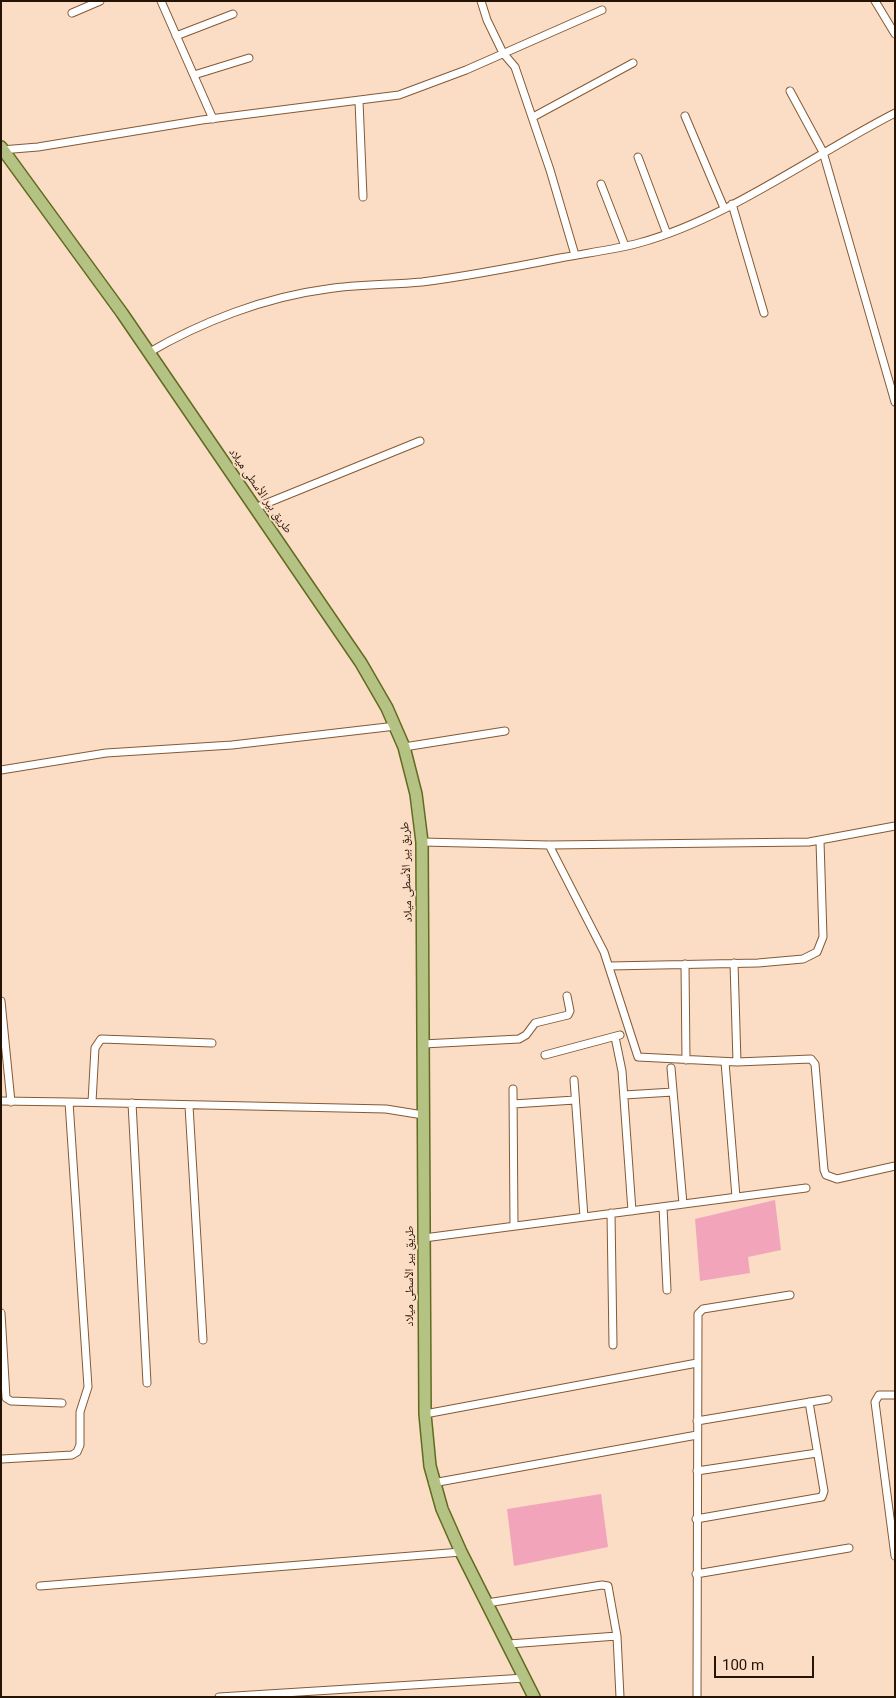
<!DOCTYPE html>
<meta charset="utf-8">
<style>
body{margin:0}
#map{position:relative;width:896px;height:1698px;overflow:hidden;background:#fbddc5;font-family:Roboto,sans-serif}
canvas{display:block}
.frame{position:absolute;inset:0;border:2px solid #251304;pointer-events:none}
.scale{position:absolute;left:714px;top:1656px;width:100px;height:22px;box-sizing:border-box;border:2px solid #251304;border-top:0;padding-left:6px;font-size:15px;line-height:18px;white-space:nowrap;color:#251304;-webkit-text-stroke:4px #fbddc5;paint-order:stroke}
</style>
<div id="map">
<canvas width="896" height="1698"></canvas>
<div class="frame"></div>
<div class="scale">100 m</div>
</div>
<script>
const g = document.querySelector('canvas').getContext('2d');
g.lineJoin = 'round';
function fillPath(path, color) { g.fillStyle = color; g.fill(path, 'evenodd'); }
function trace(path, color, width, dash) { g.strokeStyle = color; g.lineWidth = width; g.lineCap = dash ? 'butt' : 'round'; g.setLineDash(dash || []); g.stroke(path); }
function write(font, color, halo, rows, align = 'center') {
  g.font = font + ' Roboto,"Noto Naskh Arabic",sans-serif'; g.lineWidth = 4; g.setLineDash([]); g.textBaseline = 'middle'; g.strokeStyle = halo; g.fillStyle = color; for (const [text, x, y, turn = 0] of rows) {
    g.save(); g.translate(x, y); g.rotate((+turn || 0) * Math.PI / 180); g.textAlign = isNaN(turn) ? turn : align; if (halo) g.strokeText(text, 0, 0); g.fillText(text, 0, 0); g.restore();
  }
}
const green = new Path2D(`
 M775,1200L781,1250L748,1257L750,1273L700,1281L695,1219Z
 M601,1494L608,1547L514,1566L507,1509Z`);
const minor = new Path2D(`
 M161,1L213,119
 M481,1L487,20L503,53L515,67L550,170L575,255
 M875,1L895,34
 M72,13L100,1
 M176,36L233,14
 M194,75L249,58
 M790,91L823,152L895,402
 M359,101L363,197
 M685,116L724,208
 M533,117L633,63
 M1,150L38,147L202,120L399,95L466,70L602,10
 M638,157L667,234
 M601,184L625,246
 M732,204L764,313
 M148,353C201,322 265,297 327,289C359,284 391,285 422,282C469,276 515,267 560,258C586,253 613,250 639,243C727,219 813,155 895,113
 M255,508L420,441
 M404,747L505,731
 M1,770L106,753L232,745L396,726
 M422,842L549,845L809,842L895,826
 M549,845L604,952L638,1057L737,1062L811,1059L815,1064L824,1170L826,1175L837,1179L895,1166
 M734,963L737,1062
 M685,964L686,1060
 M610,966L758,963L803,959L817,952L823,937L820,841
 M1,1001L11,1102
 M615,1037L622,1071L632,1211
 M423,1044L519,1039L526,1035L535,1023L568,1015L570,1011L567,996
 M545,1055L620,1035
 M725,1062L736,1197
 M671,1068L683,1204
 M574,1080L584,1217
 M513,1089L514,1226
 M624,1095L673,1092
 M1,1101L69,1102
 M92,1102L95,1048L101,1039L212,1043
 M132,1103L147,1383
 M513,1104L575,1100
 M189,1106L203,1340
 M663,1207L667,1290
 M611,1213L613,1345
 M424,1238L806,1188
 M1,1313L6,1398L11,1401L62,1403
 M895,1395H879L875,1402L895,1556
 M425,1414L697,1363
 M697,1421L828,1399
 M2,1459L72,1455L77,1452L80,1445V1412L88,1387L69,1102L386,1109L423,1115
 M697,1471L817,1453
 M433,1483L697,1435
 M696,1519L822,1497L824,1491L809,1402
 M696,1574L849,1548
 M40,1586L461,1552
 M487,1603L602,1585L608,1586L617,1636L620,1697
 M509,1644L617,1636
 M219,1697L525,1678
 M697,1697L698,1314L703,1309L790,1295`);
const primary = new Path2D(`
 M1,147L122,313L361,663L387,708L404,747L416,794L422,842L425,1414L430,1466L442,1509L461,1552L534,1697`);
const streetNames = [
 ["طريق بير الأسطى ميلاد",260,491,55],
 ["طريق بير الأسطى ميلاد",407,872,-92],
 ["طريق بير الأسطى ميلاد",410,1276,-90]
];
fillPath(green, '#f2a5ba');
trace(minor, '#845a34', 9);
trace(primary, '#616b21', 14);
trace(minor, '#fff', 7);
trace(primary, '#b4c283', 11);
write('12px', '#251304', '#fbddc5', streetNames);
</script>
